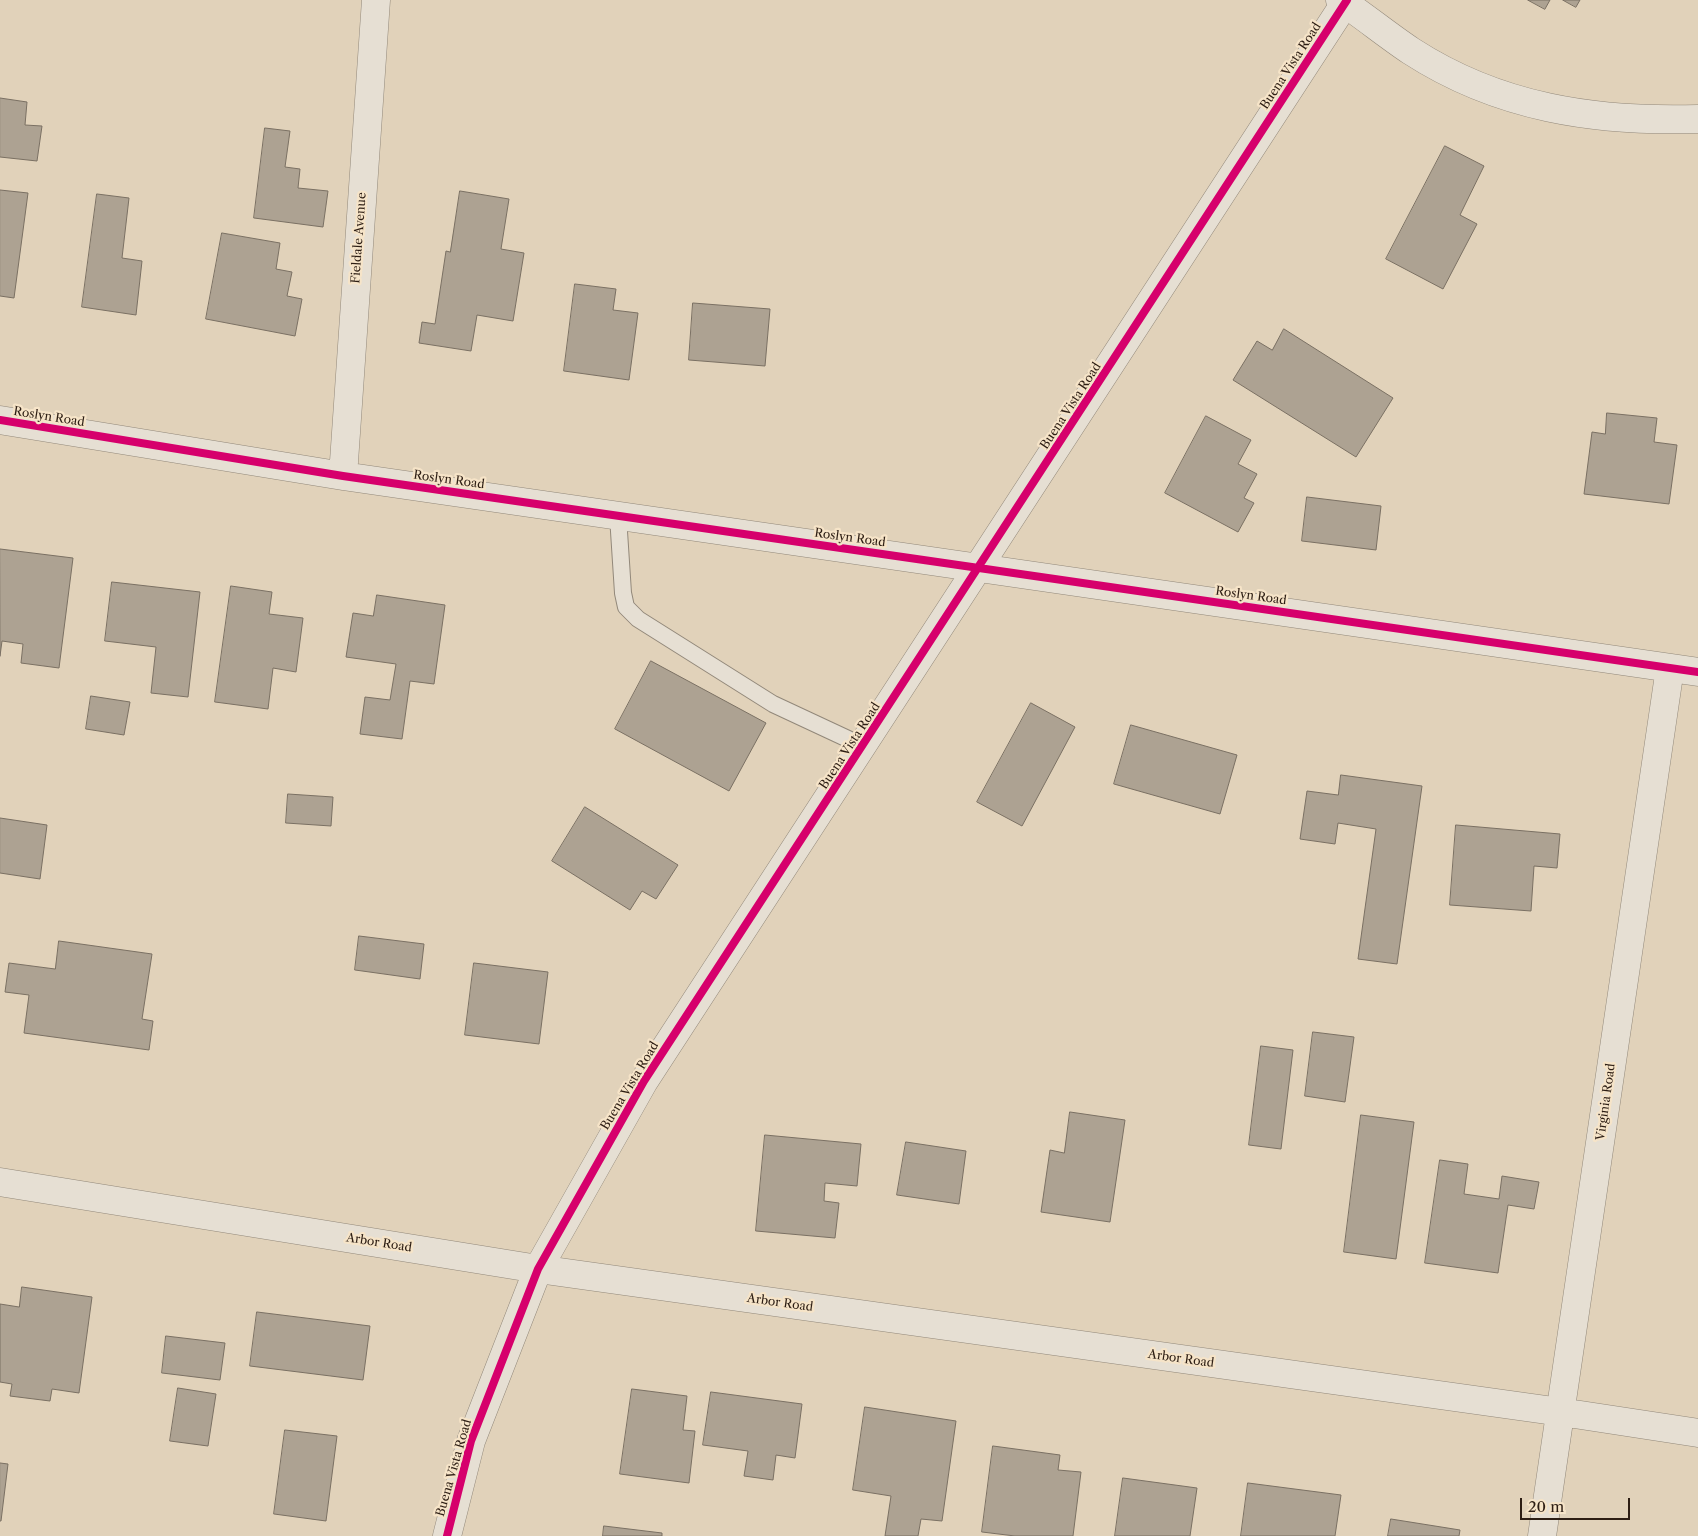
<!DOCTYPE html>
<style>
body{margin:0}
#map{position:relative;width:1698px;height:1536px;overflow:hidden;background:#e1d2ba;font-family:"Libre Caslon Text",serif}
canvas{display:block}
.scale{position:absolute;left:1520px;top:1498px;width:110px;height:22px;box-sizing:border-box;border:2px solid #2d1e14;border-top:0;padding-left:6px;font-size:15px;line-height:18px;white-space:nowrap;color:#2d1e14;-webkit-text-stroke:4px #f6e4c8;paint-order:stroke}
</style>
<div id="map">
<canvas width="1698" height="1536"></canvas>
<div class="scale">20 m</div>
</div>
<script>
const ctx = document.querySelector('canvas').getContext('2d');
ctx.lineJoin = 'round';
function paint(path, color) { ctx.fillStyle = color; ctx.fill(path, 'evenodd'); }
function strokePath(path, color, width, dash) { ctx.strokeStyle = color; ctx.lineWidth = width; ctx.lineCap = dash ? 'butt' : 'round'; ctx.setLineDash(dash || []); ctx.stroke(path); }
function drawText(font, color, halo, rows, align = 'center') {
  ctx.font = font + ' "Libre Caslon Text",serif'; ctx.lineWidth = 4.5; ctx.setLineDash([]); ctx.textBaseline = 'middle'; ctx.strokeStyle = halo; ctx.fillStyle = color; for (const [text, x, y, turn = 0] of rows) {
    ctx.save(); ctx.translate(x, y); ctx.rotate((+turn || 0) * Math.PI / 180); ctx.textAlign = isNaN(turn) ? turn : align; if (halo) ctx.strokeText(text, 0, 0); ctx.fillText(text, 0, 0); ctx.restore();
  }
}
const building = new Path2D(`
 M1528,0H1550L1545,9Z
 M1563,0H1580L1576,7Z
 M0,98L27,102L25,125L42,126L37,161L0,157Z
 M265,128L290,131L285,167L300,169L298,188L328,191L323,227L254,218Z
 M1445,146L1484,166L1460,215L1477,224L1443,289L1386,259Z
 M0,190L28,193L14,298L0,296Z
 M460,191L509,199L501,249L524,253L513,321L477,315L471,351L419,343L422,322L435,324L446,251L450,252Z
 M97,194L129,198L122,258L142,261L136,315L82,307Z
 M222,233L280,243L276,269L292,272L287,296L302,299L295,336L206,319Z
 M575,284L616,289L613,310L638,313L629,380L564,371Z
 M693,303L770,309L765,366L689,360Z
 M1284,329L1393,398L1356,457L1233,380L1257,341L1272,350Z
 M1607,413L1657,418L1654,442L1677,445L1669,504L1584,494L1592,432L1605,434Z
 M1206,416L1251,440L1238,464L1257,474L1244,498L1254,503L1238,532L1165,493Z
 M1307,497L1381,506L1376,550L1302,541Z
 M0,549L73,558L59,668L21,663L23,644L2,641L0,656Z
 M112,582L200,592L188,697L151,693L156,647L105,641Z
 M231,586L272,592L269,614L303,618L296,672L273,668L268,709L215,702Z
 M377,595L445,605L434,684L410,681L402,739L360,734L365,697L390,700L396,664L346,657L353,613L373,616Z
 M651,661L766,723L729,791L615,729Z
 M91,696L130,702L124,735L86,729Z
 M1031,703L1075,727L1022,826L977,802Z
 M1131,725L1237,755L1220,814L1114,784Z
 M1341,775L1422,786L1397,964L1358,959L1376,829L1338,823L1335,844L1300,839L1307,791L1338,795Z
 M288,794L333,797L331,826L286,823Z
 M585,807L678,865L656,899L642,891L630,910L552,861Z
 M0,818L47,825L40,879L0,873Z
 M1456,825L1560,834L1557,868L1534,866L1531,911L1450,905Z
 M359,936L424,944L420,979L355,970Z
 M59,941L152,954L142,1019L153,1021L149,1050L24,1033L29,995L5,992L9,963L55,969Z
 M474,963L548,972L539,1044L465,1035Z
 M1313,1032L1354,1037L1345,1102L1305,1096Z
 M1261,1046L1293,1050L1281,1149L1249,1145Z
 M1070,1112L1125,1120L1110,1222L1041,1212L1050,1150L1064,1153Z
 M1361,1115L1414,1122L1396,1259L1344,1252Z
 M765,1135L861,1144L857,1186L825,1183L824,1201L839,1203L835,1238L756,1231Z
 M906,1142L966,1151L959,1204L897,1195Z
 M1440,1160L1468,1164L1464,1194L1499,1199L1502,1176L1539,1182L1534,1209L1508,1205L1498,1273L1425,1263Z
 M22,1287L92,1297L79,1393L52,1389L50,1401L10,1396L12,1384L0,1382V1304L19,1307Z
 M257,1312L370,1326L363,1380L250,1366Z
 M166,1336L225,1343L220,1380L162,1373Z
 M178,1388L216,1394L208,1446L170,1441Z
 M632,1389L687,1396L683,1430L695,1431L689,1483L620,1474Z
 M711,1392L802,1404L795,1458L776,1455L773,1480L744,1476L748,1451L703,1445Z
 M865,1407L956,1421L942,1521L921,1519L918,1536H885L891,1496L853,1490Z
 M285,1430L337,1436L326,1521L274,1514Z
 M993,1446L1060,1455L1058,1470L1081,1472L1073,1536H1015L982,1532Z
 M0,1463L8,1464L1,1521H0Z
 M1123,1478L1197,1488L1190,1536H1115Z
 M1248,1483L1341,1495L1335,1536H1241Z
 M1391,1519L1460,1530L1459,1536H1388Z
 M604,1526L662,1533V1536H603Z`);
const service = new Path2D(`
 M618,516L623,593L626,607L638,619L773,704L863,746`);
const minor = new Path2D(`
 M1340,0C1364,16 1387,35 1411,51C1499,108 1595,122 1698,119
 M0,420L343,476L1698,672
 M343,476L376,0
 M0,1182L538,1269L1561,1412L1698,1433
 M1542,1536L1670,668`);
const tertiary = new Path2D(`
 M447,1536L471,1441L538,1269L644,1081L1347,0`);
const cycleway = new Path2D(`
 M0,420L343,476L1698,672
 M447,1536L471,1441L538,1269L644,1081L1347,0`);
const streetNames = [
 ["Buena Vista Road",1291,66,-57],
 ["Fieldale Avenue",359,238,-86],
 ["Buena Vista Road",1071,406,-57],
 ["Roslyn Road",49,417,9],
 ["Roslyn Road",449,480,8],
 ["Roslyn Road",850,538,8],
 ["Roslyn Road",1251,596,8],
 ["Buena Vista Road",850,746,-57],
 ["Buena Vista Road",630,1086,-59],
 ["Virginia Road",1606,1102,-82],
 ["Arbor Road",379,1243,9],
 ["Arbor Road",780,1303,8],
 ["Arbor Road",1181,1359,8],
 ["Buena Vista Road",454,1468,-74]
];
paint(building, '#ada292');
strokePath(building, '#7a7063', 1);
strokePath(service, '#92887a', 18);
strokePath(minor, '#92887a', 29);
strokePath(tertiary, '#92887a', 29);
strokePath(service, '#e6dfd3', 16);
strokePath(minor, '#e6dfd3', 28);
strokePath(tertiary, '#e6dfd3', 28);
strokePath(cycleway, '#d6006c', 8);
drawText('12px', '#2d1e14', '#f6e4c8', streetNames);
</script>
